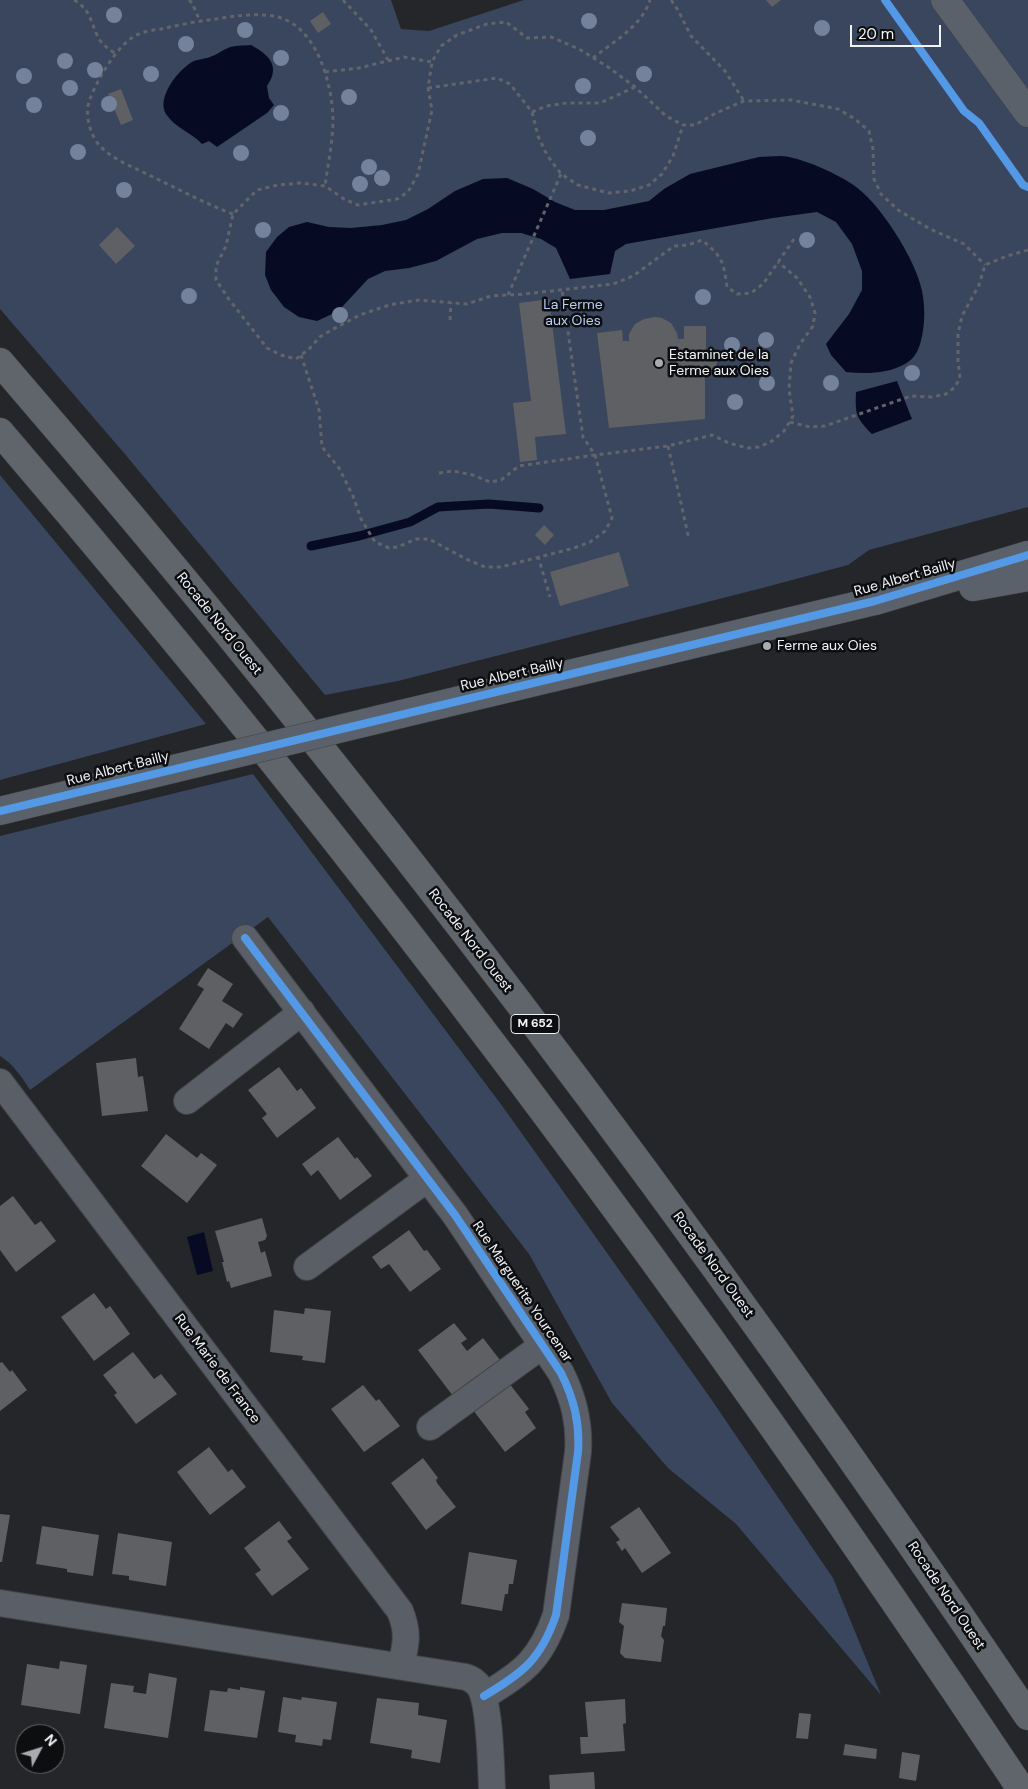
<!DOCTYPE html>
<style>
body{margin:0}
#map{position:relative;width:1028px;height:1789px;overflow:hidden;background:#242629;font-family:"DM Sans",sans-serif}
canvas{display:block}
.north{position:absolute;left:15px;top:1724px;width:50px;height:50px;box-sizing:border-box;background:#0d0e10;border:1px solid #686a6c;border-radius:50%;rotate:50deg;font-size:14px;font-weight:700;line-height:20px;text-align:center;color:#f1f3f6}
.north::after{content:'';display:block;margin:auto;width:18px;height:22px;background:#a9abae;clip-path:polygon(50% 0,100% 100%,50% 72%,0 100%)}
.scale{position:absolute;left:850px;top:25px;width:91px;height:22px;box-sizing:border-box;border:2px solid #f1f3f6;border-top:0;padding-left:6px;font-size:15px;line-height:18px;white-space:nowrap;color:#f1f3f6;-webkit-text-stroke:4px #0d0e10;paint-order:stroke}
</style>
<div id="map">
<canvas width="1028" height="1789"></canvas>
<div class="north">N</div>
<div class="scale">20 m</div>
</div>
<script>
const ctx = document.querySelector('canvas').getContext('2d');
ctx.lineJoin = 'round';
function paint(path, color) { ctx.fillStyle = color; ctx.fill(path, 'evenodd'); }
function strokePath(path, color, width, dash) { ctx.strokeStyle = color; ctx.lineWidth = width; ctx.lineCap = dash ? 'butt' : 'round'; ctx.setLineDash(dash || []); ctx.stroke(path); }
function drawText(font, color, halo, rows, align = 'center') {
  ctx.font = font + ' "DM Sans",sans-serif'; ctx.lineWidth = 5; ctx.setLineDash([]); ctx.textBaseline = 'middle'; ctx.strokeStyle = halo; ctx.fillStyle = color; for (const [text, x, y, turn = 0] of rows) {
    ctx.save(); ctx.translate(x, y); ctx.rotate((+turn || 0) * Math.PI / 180); ctx.textAlign = isNaN(turn) ? turn : align; if (halo) ctx.strokeText(text, 0, 0); ctx.fillText(text, 0, 0); ctx.restore();
  }
}
const green = new Path2D(`
 M0,0H391L401,29L429,31L524,0H1028V507L869,550L848,565L766,587L398,681L325,695L124,453L0,309Z
 M0,475L206,724L0,780Z
 M253,774L503,1107L709,1396L833,1578L881,1695L736,1524L668,1468L612,1403L529,1254L268,917L30,1090C22,1077 13,1064 0,1056V836Z`);
const water = new Path2D(`
 M251,45C269,55 281,66 267,86L269,98L274,105L267,113L217,147L209,141L202,144C191,132 175,128 166,114C156,98 178,70 192,62C197,59 205,59 210,57C217,55 222,50 228,48C234,45 243,46 251,45Z
 M759,157C769,157 780,155 789,157C811,162 833,172 852,184C879,201 916,260 922,291C925,306 925,321 922,336C920,347 916,358 905,364C887,374 866,374 846,372L831,355L826,344L849,314L862,290V271L852,244L836,222L817,212L773,218L626,244L615,251L610,274L570,279L556,248L541,239L521,233H502L477,239L436,261L409,268L385,271L368,279L342,307L330,315L317,321L299,317L284,307L271,290L265,275L266,252L277,237L289,227L307,222L329,227L351,228L382,225L406,220L428,209L455,191L483,179L507,178L533,189L555,202L575,210H604L649,201L664,189L690,174Z
 M897,381L912,419L872,434C856,418 855,414 856,392Z
 M204,1232L213,1271L197,1275L187,1237Z`);
const stream = new Path2D(`
 M311,546L359,536L410,522L438,507L489,504L539,508`);
const building = new Path2D(`
 M766,0H781L772,7Z
 M323,12L331,24L318,33L310,21Z
 M121,89L133,120L121,125L108,94Z
 M117,227L135,246L116,264L99,245Z
 M549,299L566,434L535,437L537,460L520,462L513,403L531,401L519,303Z
 M655,317L662,318L671,323L677,333L678,339H684V326H706V353H717L716,374H705V419L609,428L597,333L622,330L623,341H629V334L635,324L644,319Z
 M544,525L554,535L545,545L535,535Z
 M619,552L629,586L560,606L550,572Z
 M208,968L233,984L222,1001L243,1014L233,1028L226,1023L209,1049L179,1029L204,989L197,985Z
 M136,1058L138,1077L143,1076L148,1111L102,1116L96,1063Z
 M279,1067L297,1091L301,1088L316,1108L277,1138L262,1118L267,1114L248,1090Z
 M166,1134L197,1158L201,1153L217,1165L187,1203L141,1166Z
 M338,1137L355,1159L357,1157L372,1176L340,1200L318,1170L311,1176L302,1164Z
 M13,1196L35,1225L41,1221L56,1241L16,1272L0,1250V1206Z
 M262,1218L267,1236L265,1240L258,1242L261,1253L265,1251L272,1276L231,1288L229,1281L227,1282L222,1262H224L215,1231Z
 M409,1230L424,1251L427,1250L441,1269L410,1292L389,1264L381,1269L372,1257Z
 M94,1293L106,1309L110,1306L130,1334L94,1361L61,1317Z
 M305,1308L331,1311L325,1363L302,1360L303,1356L270,1352L274,1310L304,1314Z
 M454,1323L467,1339L461,1343L467,1351L483,1338L500,1360L453,1396L418,1350Z
 M133,1352L154,1379L161,1374L177,1394L136,1424L114,1395L117,1393L103,1375Z
 M2,1362L10,1372L12,1370L27,1390L0,1411V1363Z
 M509,1383L529,1409L525,1412L536,1428L505,1452L473,1410Z
 M363,1385L376,1401L379,1399L400,1426L364,1452L331,1409Z
 M209,1447L228,1472L232,1469L246,1487L210,1515L177,1472Z
 M423,1458L438,1478L436,1480L437,1483L456,1507L426,1530L391,1483Z
 M639,1507L671,1553L642,1573L625,1548L622,1551L616,1542L620,1540L610,1527Z
 M0,1514L10,1515L2,1562H0Z
 M279,1521L292,1538L287,1541L309,1569L272,1596L255,1574L261,1570L244,1548Z
 M42,1526L99,1535L93,1576L67,1572V1569L36,1564Z
 M118,1533L172,1542L166,1586L129,1580V1576L112,1574Z
 M469,1552L517,1560L513,1584H509L508,1594H505L502,1611L461,1604Z
 M622,1603L667,1608L665,1626H663L661,1636L664,1640L661,1662L625,1658L620,1653L624,1626L619,1622Z
 M60,1661L87,1665L80,1714L21,1705L27,1664L59,1669Z
 M149,1673L177,1678L168,1738L104,1728L111,1683L134,1686L133,1692L146,1694Z
 M240,1687L265,1691L257,1738L204,1731L210,1690L227,1692L228,1688L240,1690Z
 M283,1697L301,1700L302,1697L337,1702L331,1740L323,1739L322,1746L295,1742L296,1735L278,1732Z
 M377,1698L419,1703L418,1715L447,1720L440,1763L411,1758L412,1750L370,1743Z
 M625,1699L626,1723L623,1724L625,1751L581,1754L580,1737H588L585,1702Z
 M799,1713L811,1714L808,1739L796,1738Z
 M845,1744L877,1749L876,1759L843,1755Z
 M902,1752L920,1755L916,1781L899,1778Z
 M594,1772L595,1789H550L549,1775Z`);
const path = new Path2D(`
 M74,0C91,10 90,21 98,37C102,45 109,49 116,54
 M189,0L192,3L200,21
 M343,0L371,30L388,60
 M671,0L678,10L691,36L725,71L744,101
 M593,58C613,42 642,26 650,0
 M325,72L359,68L404,57L432,62
 M428,88L497,78L510,84L532,112L538,136L547,155L561,174L578,185L609,193L630,191L649,185L662,174L673,156L683,125
 M532,112L546,106L567,103H600L635,87
 M233,214C204,203 178,189 151,176C133,167 113,160 99,145C90,134 85,116 89,102C95,83 119,41 139,34C145,31 154,30 161,29C179,25 198,21 216,19C235,16 254,13 273,16C316,23 332,82 333,119C333,141 328,164 325,186
 M794,239L763,284L751,293L737,294L727,287C723,260 723,258 702,240L688,245L674,246L633,276L613,284L525,294L491,296L467,304L418,300L389,305L360,315L337,327L321,336L309,349L296,359L281,355L267,348L228,298L216,280V266L226,246L233,214L257,190L278,185L300,183L325,186L344,199L358,205L397,199L408,192L418,174L432,110L428,88L432,62L441,46L457,35L487,24L506,22L527,38L551,37L579,49L608,67L635,87L666,116L683,125H695L716,113L744,101L791,100L838,109L855,119L869,131L873,149L874,179L881,194L898,210L930,229L964,244L985,265
 M508,295L561,174
 M450,320L451,303
 M301,355L319,410L322,447L339,468L353,496L361,519L375,542L389,548L398,547L416,539H429L466,559L485,567H501L574,548L590,542L605,531L612,518L595,455L668,446L712,435L729,443L747,448L759,447L772,441L784,431L793,416L789,389L791,363L800,344L813,326L815,313L810,297L797,278L778,262
 M790,422L810,427L825,426L911,396L932,397L946,394L955,387L960,378L958,361V334L962,316L979,285L985,265L1007,256L1028,250
 M668,446L689,539
 M439,473L453,471L473,475L490,482L501,480L519,466L595,455L583,437L562,290
 M538,556L550,597`);
const street = new Path2D(`
 M245,938L455,1215L561,1373C574,1399 580,1423 578,1452L556,1615C541,1659 523,1673 484,1696
 M0,1082L400,1611C409,1633 406,1644 401,1666
 M187,1101L302,1012
 M307,1267L427,1179
 M430,1427L543,1345
 M0,1603L466,1677C472,1679 475,1681 479,1686C490,1702 491,1767 492,1789`);
const secondary = new Path2D(`
 M945,0L1028,113
 M973,587L1028,577
 M401,714L875,601L1028,555
 M0,811L173,769`);
const highway = new Path2D(`
 M0,362C371,791 712,1246 1028,1716
 M0,432C369,862 708,1318 1021,1789`);
const secondaryBridge = new Path2D(`
 M173,769L401,714`);
const cycleway = new Path2D(`
 M885,0L964,111L979,123L1023,185L1028,187
 M0,811L875,601L1028,555
 M245,938L455,1215L561,1373C574,1399 580,1423 578,1452L556,1615C541,1659 523,1673 484,1696`);
const trees = [
 [114,15],
 [589,21],
 [822,28],
 [245,30],
 [186,44],
 [281,58],
 [65,61],
 [95,70],
 [151,74],
 [644,74],
 [24,76],
 [583,86],
 [70,88],
 [349,97],
 [109,104],
 [34,105],
 [281,113],
 [588,138],
 [78,152],
 [241,153],
 [369,167],
 [382,178],
 [360,184],
 [124,190],
 [263,230],
 [807,240],
 [189,296],
 [703,297],
 [340,315],
 [766,340],
 [732,345],
 [912,373],
 [767,383],
 [831,383],
 [735,402]
];
const markers = [
 [659,363,5,"#a9abae"],
 [767,646,5,"#a9abae"]
];
const shields = [
 [535,1024,48]
];
const shieldNames = [
 ["M 652",535,1024]
];
const parkNames = [
 ["La Ferme",573,305],
 ["aux Oies",573,321]
];
const poiNames = [
 ["Estaminet de la",669,355],
 ["Ferme aux Oies",669,371],
 ["Ferme aux Oies",777,646]
];
const streetNames = [
 ["Rue Albert Bailly",905,578,-16],
 ["Rocade Nord Ouest",219,624,51],
 ["Rue Albert Bailly",512,675,-13],
 ["Rue Albert Bailly",118,769,-14],
 ["Rocade Nord Ouest",470,941,52],
 ["Rocade Nord Ouest",713,1265,54],
 ["Rue Marguerite Yourcenar",522,1292,56],
 ["Rue Marie de France",217,1369,53],
 ["Rocade Nord Ouest",946,1596,56]
];
paint(green, '#3a455e');
paint(water, '#060b23');
strokePath(stream, '#060b23', 9);
paint(building, '#5f6063');
strokePath(street, '#424345', 28);
strokePath(secondary, '#424345', 29);
strokePath(highway, '#424345', 29);
strokePath(path, '#61656b', 3, [4, 4]);
strokePath(street, '#5a5e66', 26);
strokePath(secondary, '#5b616a', 28);
strokePath(highway, '#60646b', 28);
strokePath(secondaryBridge, '#424345', 29, []);
strokePath(secondaryBridge, '#5b616a', 28);
strokePath(cycleway, '#5399e6', 8);
ctx.fillStyle = '#75829c';
for (const [x, y] of trees) { ctx.beginPath(); ctx.arc(x, y, 8, 0, 2 * Math.PI); ctx.fill(); }
for (const [x, y, r, color] of markers) { const dot = new Path2D(); dot.arc(x, y, r, 0, 2 * Math.PI); ctx.fillStyle = color; ctx.fill(dot); strokePath(dot, '#0d0e10', 2); }
for (const [x, y, w] of shields) { const box = new Path2D(); box.roundRect(x - w / 2, y - 9.5, w, 19, 4); ctx.fillStyle = '#0d0e10'; ctx.fill(box); strokePath(box, '#f1f3f6', 1); }
drawText('bold 12px', '#f1f3f6', null, shieldNames);
drawText('14px', '#b8cdfb', '#0d0e10', parkNames);
drawText('14px', '#f1f3f6', '#0d0e10', poiNames, 'left');
drawText('14px', '#f1f3f6', '#0d0e10', streetNames);
</script>
